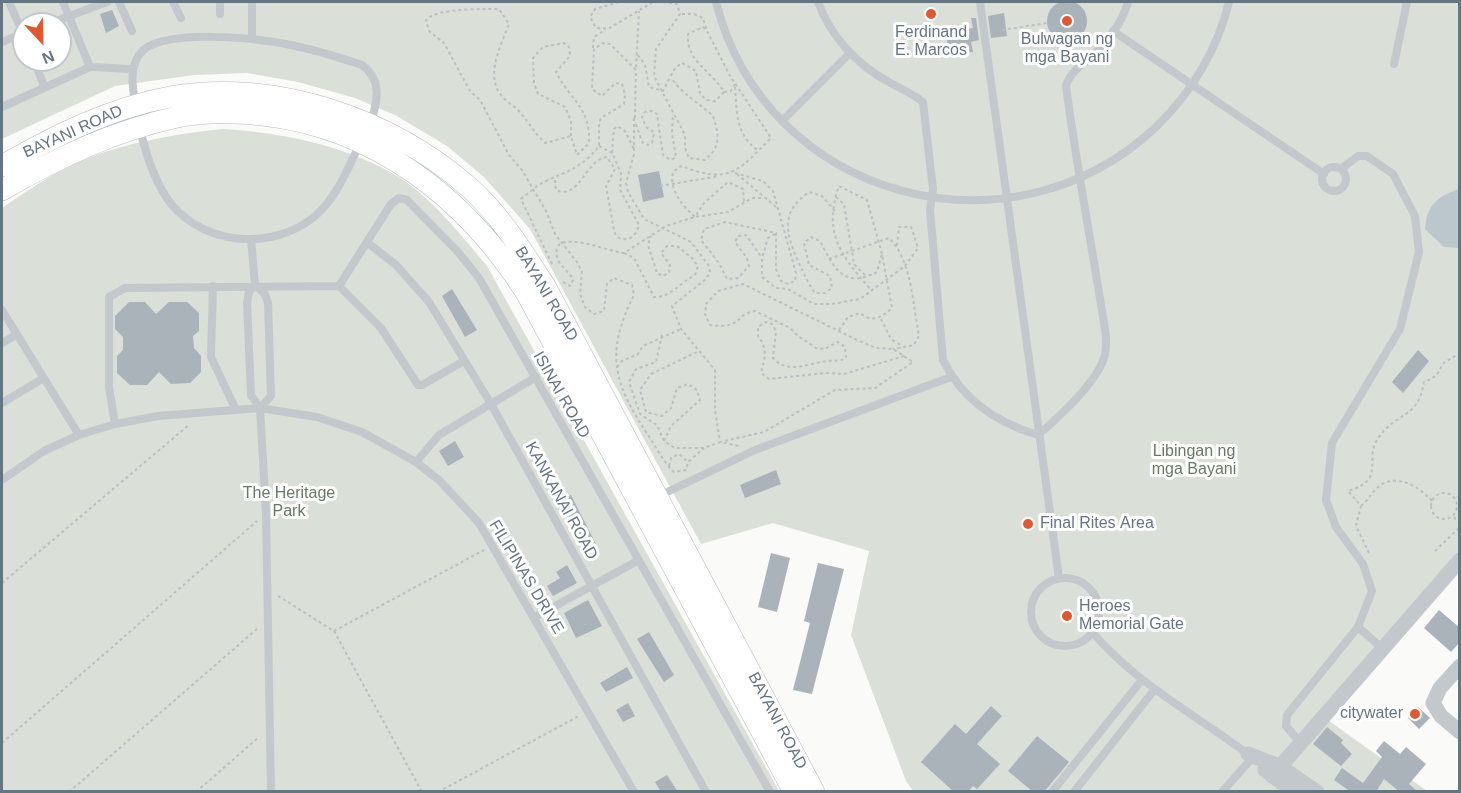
<!DOCTYPE html>
<style>
body{margin:0}
#map{position:relative;width:1461px;height:793px;overflow:hidden;background:#fafaf8;font-family:Helvetica,sans-serif}
canvas{display:block}
.frame{position:absolute;inset:0;border:3px solid #657683;pointer-events:none}
.north{position:absolute;left:12px;top:12px;width:60px;height:60px;box-sizing:border-box;background:#fff;border:2px solid #c1c8cd;border-radius:50%;rotate:158deg;font-size:16px;font-weight:700;line-height:24px;text-align:center;color:#657683}
.north::after{content:'';display:block;margin:auto;width:21px;height:27px;background:#e4572e;clip-path:polygon(50% 0,100% 100%,50% 72%,0 100%)}
</style>
<div id="map">
<canvas width="1461" height="793"></canvas>
<div class="frame"></div>
<div class="north">N</div>
</div>
<script>
const ctx = document.querySelector('canvas').getContext('2d');
ctx.lineJoin = 'round';
function paint(path, color) { ctx.fillStyle = color; ctx.fill(path, 'evenodd'); }
function strokePath(path, color, width, dash) { ctx.strokeStyle = color; ctx.lineWidth = width; ctx.lineCap = dash ? 'butt' : 'round'; ctx.setLineDash(dash || []); ctx.stroke(path); }
function drawText(font, color, halo, rows, align = 'center') {
  ctx.font = font + ' Helvetica,sans-serif'; ctx.lineWidth = 6; ctx.setLineDash([]); ctx.textBaseline = 'middle'; ctx.strokeStyle = halo; ctx.fillStyle = color; for (const [text, x, y, turn = 0] of rows) {
    ctx.save(); ctx.translate(x, y); ctx.rotate((+turn || 0) * Math.PI / 180); ctx.textAlign = isNaN(turn) ? turn : align; if (halo) ctx.strokeText(text, 0, 0); ctx.fillText(text, 0, 0); ctx.restore();
  }
}
const green = new Path2D(`
 M2,2H1459V564L1325,718L1427,791H913L906,781L851,635L869,551L773,523L701,544L530,229L484,177L447,146L395,115L355,98L298,82L247,73L194,75L115,86L2,139ZM24,24H60V60H24Z
 M223,129C282,133 340,144 392,173C428,193 461,235 487,266L779,791L2,792V208C25,192 50,175 76,163C122,143 174,134 223,129Z`);
const water = new Path2D(`
 M1459,189V248L1444,247L1425,229C1427,204 1437,197 1459,189Z`);
const building = new Path2D(`
 M1047 21a20 20 0 1 1 40 0a20 20 0 1 1-40 0Z
 M112,10L119,26L106,33L100,14Z
 M1004,13L1007,36L991,38L988,16Z
 M971,18H976L979,40L971,42L973,52L949,55L946,32L973,28Z
 M659,171L664,197L643,202L638,175Z
 M452,289L477,330L465,337L442,296Z
 M129,302H145L156,314L169,302H187L199,313V331L193,336L194,348L201,356V372L190,383L171,384L159,372L147,385H130L117,373V356L123,350V337L115,329V316Z
 M1418,350L1429,361L1403,393L1392,382Z
 M455,441L464,457L448,466L439,451Z
 M776,470L781,484L745,498L740,485Z
 M571,495L597,546L588,551L560,500Z
 M771,553L790,558L777,612L758,607Z
 M818,563L844,569L812,694L793,690L810,623L804,621Z
 M567,565L577,583L553,596L547,586L560,578L556,572Z
 M588,600L602,626L576,638L564,613Z
 M1439,610L1460,628V642L1451,652L1424,628Z
 M649,632L674,675L664,682L637,639Z
 M627,667L633,678L606,692L600,683Z
 M628,703L635,716L623,722L616,710Z
 M991,706L1002,716L977,744L1000,764L977,789L973,786L968,792H954L921,762L955,724L966,734Z
 M1418,707L1430,718L1419,729L1408,718Z
 M1327,727L1343,740L1341,743L1352,754L1341,766L1313,744Z
 M1037,736L1069,762L1044,792H1033L1008,771Z
 M1384,741L1400,754L1406,747L1426,764L1409,784L1418,792H1400L1384,779L1376,792H1351L1334,780L1342,768L1363,783L1382,757L1376,751Z
 M667,775L678,792H661L655,782Z`);
const path = new Path2D(`
 M619,2L595,9L590,17L596,28L608,29L653,2
 M663,2L677,4L680,14L656,49L654,76L685,135V148L689,158L705,160C721,148 719,133 713,116C703,106 677,90 672,78
 M682,14H694L703,18L707,31
 M1002,30L1047,23
 M593,48L594,37L605,30
 M638,55L645,65L649,87L663,91L675,68L682,63L696,71L700,93L706,100L715,101L724,92C712,71 686,62 688,34L703,27L707,31L729,74L771,138C738,171 730,185 681,166L673,172C669,191 682,205 695,217L704,203L728,182L743,189L744,204
 M735,87C737,112 735,135 759,151
 M724,92L731,91L735,84
 M634,118V154L626,183L628,192L644,219L691,242L709,266L710,272L706,279L672,306L681,329L715,370V410L720,442L764,432L835,390L875,388L913,362L893,349L876,348L857,340L743,284L718,291L706,304L705,314L710,325C744,329 733,315 755,311L790,328L798,336L816,348L824,349L838,342L845,347L846,358C839,362 835,360 827,361C809,363 788,375 773,358L776,331L772,324L766,322L758,327V336C768,349 765,358 761,373L769,379L825,373L844,374L904,356
 M635,118L636,70
 M636,124L642,142L648,145L652,143L654,132L646,127L642,117L645,112L652,111L657,114L663,155L671,160L676,157L672,133L673,114
 M571,136V121L565,107L538,94L534,83L533,58L543,47L564,43L569,47L570,56L556,72C570,100 591,108 589,143L577,155L571,136L545,143C534,133 528,121 518,110C513,105 505,101 501,95C485,75 501,45 509,24L499,9C482,9 436,8 426,20L429,31L444,43L470,91L480,100L509,155L522,170L546,211L555,234L577,262L582,272L580,294L585,307L594,314L604,311L607,284L614,278L632,285L634,295C604,354 614,385 650,438C657,449 665,464 674,472L686,470L688,462L704,448
 M599,146L612,153
 M735,173L763,181L773,191L796,273L795,281L788,284L781,281L776,269V233L725,222L704,229L701,240L719,263L727,279L738,278L749,266L747,258L735,242L738,236L746,235L762,258
 M737,174L776,207
 M555,180L556,190C579,201 586,159 607,157L615,169L606,186L614,230L616,236C628,244 636,236 639,225L620,190L621,173L612,153L614,129L617,126L625,131L634,149
 M660,186L719,176
 M836,197L844,204L854,264L867,277
 M835,211L822,196L809,192C781,212 785,230 797,259C803,271 807,282 815,293H825L832,288L830,276L809,265L804,243L811,237L820,241C834,267 843,290 877,272L882,254
 M775,234L768,238L762,258V277L776,288L788,289L814,304H832L860,299L905,266L918,248L911,227H899L897,246
 M624,253L634,258L654,297C671,297 680,283 695,275L698,266L692,258L677,246H667L661,253L670,265L669,273L662,276L657,273L648,245L651,236
 M829,259L889,238C912,260 913,306 919,336L914,345L893,349
 M552,264L521,199C528,193 536,186 544,182C567,171 582,168 599,146C599,110 596,123 624,104L625,94L622,84L615,83L602,96L592,89L594,49L603,43L610,44L636,70L639,11
 M563,282L570,286L573,280C570,272 559,266 557,257C550,225 611,253 624,253L666,226L695,217L728,212L752,198H767
 M881,319L891,339L902,346
 M839,330L848,317L860,313C873,323 881,318 892,308L882,254L867,200L839,186C822,234 842,256 871,290
 M662,335L656,362L636,369L629,382L640,414L657,425L664,441L675,448H704L720,442L739,446
 M617,367L622,361L638,354L643,346L681,329
 M664,441L671,426L700,400L697,390L688,384L677,388L671,408L662,416L646,412L640,390L651,374L697,352
 M669,466L671,458L679,454L688,462
 M1431 506a13 13 0 1 1 26 0a13 13 0 1 1-26 0Z
 M1361,506C1368,500 1371,494 1377,488C1395,471 1420,487 1432,501
 M1454,517L1460,524
 M1435,551L1460,527
 M1369,553L1356,526L1361,506L1348,491C1388,479 1362,460 1379,437C1397,411 1418,420 1424,382C1434,378 1439,375 1442,364L1460,353
 M2,583L190,424
 M278,596L334,631L422,792
 M334,631L484,550
 M2,743L257,521
 M69,792L258,628
 M196,792L259,737
 M438,792L579,716`);
const service = new Path2D(`
 M9,2L24,36
 M63,2L90,67
 M119,2L132,31
 M173,2L181,18
 M220,2V14
 M252,2V39
 M716,2C766,200 1011,265 1157,126C1192,92 1218,48 1229,2
 M818,2C830,35 856,64 887,81C899,88 912,93 923,102L933,189L930,210L943,360C962,399 997,423 1038,435C1059,417 1098,382 1105,355C1106,349 1106,342 1106,336C1093,252 1077,170 1066,86C1071,69 1087,62 1098,50C1111,37 1123,19 1128,2
 M980,2L1059,578
 M48,24L107,2
 M1113,31L1324,174
 M2,42L24,33
 M34,60L44,86
 M1394,64L1407,2
 M135,104C133,87 129,70 139,55C157,27 261,38 291,45C315,50 338,57 362,65C382,80 378,100 371,122
 M2,107L90,67L133,69
 M782,121L850,53
 M140,129C146,155 155,184 172,205C207,246 273,250 314,217C337,198 347,169 360,144
 M1322 179a12 12 0 1 1 24 0a12 12 0 1 1-24 0Z
 M1341,169L1358,156H1367L1393,174L1415,216L1419,252L1400,329L1332,443L1326,500L1336,527L1363,564L1372,591L1358,627
 M251,239L255,285L265,294L268,303L271,396L260,408
 M368,243L396,265L429,302L491,404L706,792
 M255,285L249,292L247,303L251,395L260,408L266,513L271,792
 M213,286L211,357L236,410
 M339,286L391,204L399,198L407,200L458,252L479,278L770,792
 M339,286L381,328L418,385H422L464,361
 M2,310L79,435
 M2,343L16,335
 M2,403L42,379
 M115,424L109,387V297L125,288L339,286
 M416,462L439,435L536,377
 M2,480L44,451L79,435L115,424L158,416L260,408L317,417L362,432L416,462L440,481L479,523L634,792
 M659,496L755,450L951,377
 M1031 612a34 34 0 1 1 68 0a34 34 0 1 1-68 0Z
 M535,617L639,560
 M1093,633C1137,684 1194,714 1248,754
 M1300,742L1286,726L1287,715L1358,627L1382,648
 M1052,792L1141,681
 M1074,792L1154,690
 M1222,792L1254,756`);
const minor = new Path2D(`
 M1460,666L1440,688L1433,703L1441,716L1460,732
 M1248,754L1279,766L1317,792
 M1265,770L1294,792
 M1272,776L1460,560`);
const secondary = new Path2D(`
 M2,166C54,136 110,108 170,97C276,79 390,118 470,188C500,215 523,252 545,286L814,792
 M2,190C57,158 113,131 177,117C205,111 235,112 263,115C377,128 467,199 527,294L794,792`);
const markers = [
 [931,14,6,"#e4572e"],
 [1067,21,6,"#e4572e"],
 [1028,524,6,"#e4572e"],
 [1067,616,6,"#e4572e"],
 [1415,714,6,"#e4572e"]
];
const poiNames = [
 ["Ferdinand",931,33],
 ["E. Marcos",931,51],
 ["Bulwagan ng",1067,40],
 ["mga Bayani",1067,58],
 ["Final Rites Area",1040,524,"left"],
 ["Heroes",1079,607,"left"],
 ["Memorial Gate",1079,625,"left"],
 ["citywater",1403,714,"right"]
];
const streetNames = [
 ["BAYANI ROAD",73,132,-24],
 ["BAYANI ROAD",546,294,59],
 ["ISINAI ROAD",561,395,60],
 ["KANKANAI ROAD",561,501,61],
 ["FILIPINAS DRIVE",526,577,59],
 ["BAYANI ROAD",777,721,62]
];
const parkNames = [
 ["Libingan ng",1194,452],
 ["mga Bayani",1194,470],
 ["The Heritage",289,494],
 ["Park",289,512]
];
paint(green, '#dadfd7');
paint(water, '#bbc7cb');
paint(building, '#aab3b9');
strokePath(secondary, '#b3babf', 22);
strokePath(path, '#bbbfc2', 2, [3, 3]);
strokePath(service, '#c3c8cc', 8);
strokePath(minor, '#c3c8cc', 15);
strokePath(secondary, '#fff', 21);
for (const [x, y, r, color] of markers) { const dot = new Path2D(); dot.arc(x, y, r, 0, 2 * Math.PI); ctx.fillStyle = color; ctx.fill(dot); strokePath(dot, '#fff', 2); }
drawText('16px', '#657683', '#fff', poiNames);
drawText('16px', '#657683', '#fff', streetNames);
drawText('16px', '#687a64', '#fff', parkNames);
</script>
